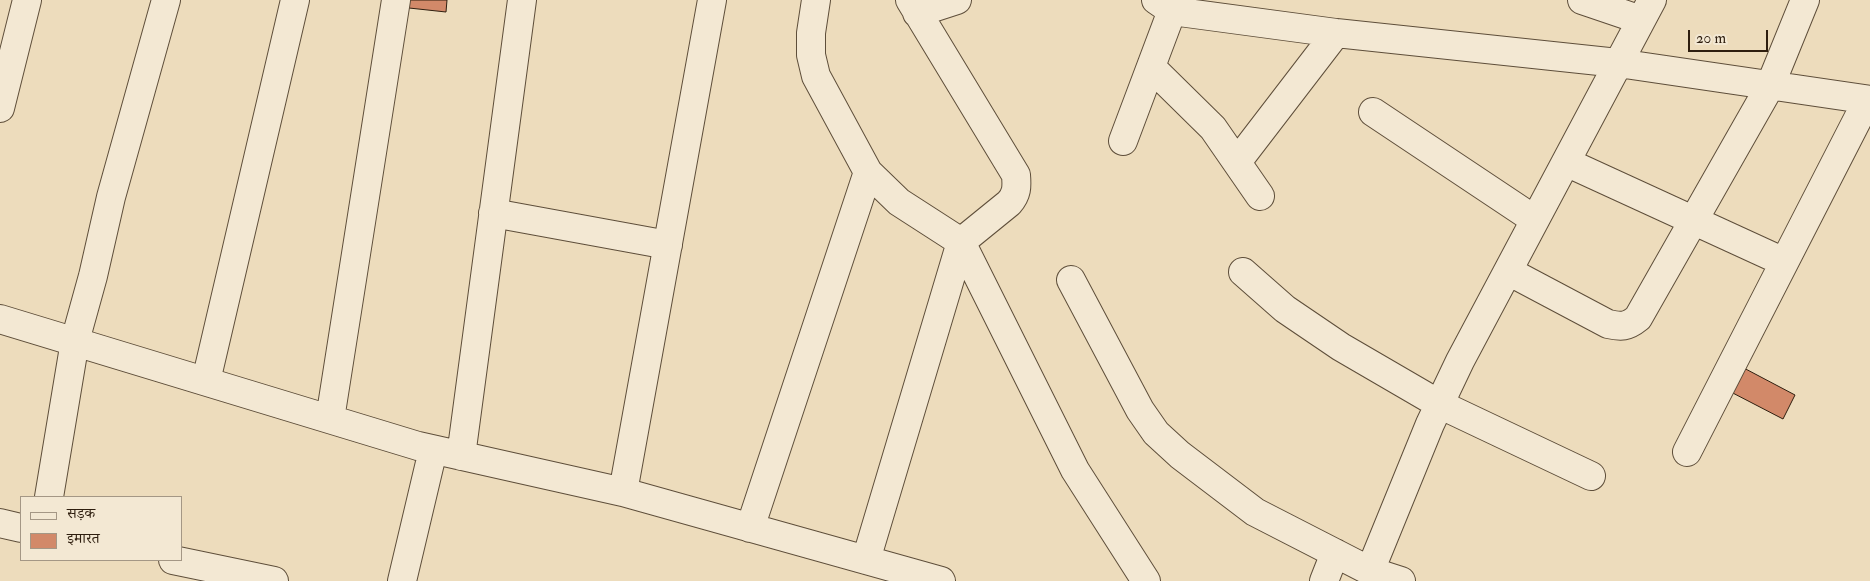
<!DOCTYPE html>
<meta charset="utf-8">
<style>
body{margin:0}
#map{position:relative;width:1870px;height:581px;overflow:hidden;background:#eddcbc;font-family:"IM FELL Double Pica","Noto Serif Devanagari",serif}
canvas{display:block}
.legend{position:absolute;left:20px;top:496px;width:162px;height:65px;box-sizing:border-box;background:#f3e8d3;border:1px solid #a49785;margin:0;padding:6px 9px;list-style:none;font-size:15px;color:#2e1e0f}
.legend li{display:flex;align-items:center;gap:10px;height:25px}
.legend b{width:25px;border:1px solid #a49785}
.scale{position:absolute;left:1688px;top:30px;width:80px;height:22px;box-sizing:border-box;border:2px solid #2e1e0f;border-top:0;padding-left:6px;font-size:15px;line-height:18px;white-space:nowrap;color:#2e1e0f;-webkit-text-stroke:4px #f3e8d3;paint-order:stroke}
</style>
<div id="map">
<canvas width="1870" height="581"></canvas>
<ul class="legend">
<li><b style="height:6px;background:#f3e8d3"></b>सड़क</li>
<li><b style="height:14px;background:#d28969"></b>इमारत</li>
</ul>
<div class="scale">20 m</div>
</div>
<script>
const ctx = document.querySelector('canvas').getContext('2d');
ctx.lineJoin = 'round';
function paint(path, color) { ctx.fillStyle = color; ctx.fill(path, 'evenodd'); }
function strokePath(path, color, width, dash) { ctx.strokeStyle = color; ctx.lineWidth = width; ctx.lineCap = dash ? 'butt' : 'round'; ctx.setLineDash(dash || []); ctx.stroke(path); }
const building = new Path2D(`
 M410,0H447L446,12L409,8Z
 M1740,366L1795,395L1783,419L1727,390Z`);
const street = new Path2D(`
 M816,0L811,33V55L816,76L868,172L899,202L961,242L866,560
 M910,0L1016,175C1017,187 1017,194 1009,203L961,242L1075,470L1146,581
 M1156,0L1172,11L1336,33L1618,63L1870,100
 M1582,0L1641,20
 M917,13L957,0
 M1151,67L1213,128L1260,196
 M0,108L27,0
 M1373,112L1535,220
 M1123,141L1176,0
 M1237,162L1336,33
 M1566,162L1784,262
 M493,213L668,245
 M1508,271L1608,324C1621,327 1627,327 1638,318L1770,86L1805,0
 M1243,272L1285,309L1341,347L1439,404L1591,476
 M1071,280L1140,410L1156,433L1180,455L1255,512L1370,571L1401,581
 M0,319L418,446L623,492L941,581
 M206,381L295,0
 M330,419L396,0
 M1687,452L1867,101
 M461,456L522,0
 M623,492L712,0
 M49,497L75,341L93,276L111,197L166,0
 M0,523L21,528
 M750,528L868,172
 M173,560L274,581
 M1370,571L1430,424L1460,361L1652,0
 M402,581L433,450
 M1324,581L1335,553`);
paint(building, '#d28969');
strokePath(building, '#2e1e0f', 1);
strokePath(street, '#5e4e3a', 30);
strokePath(street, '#f3e8d3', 28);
</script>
